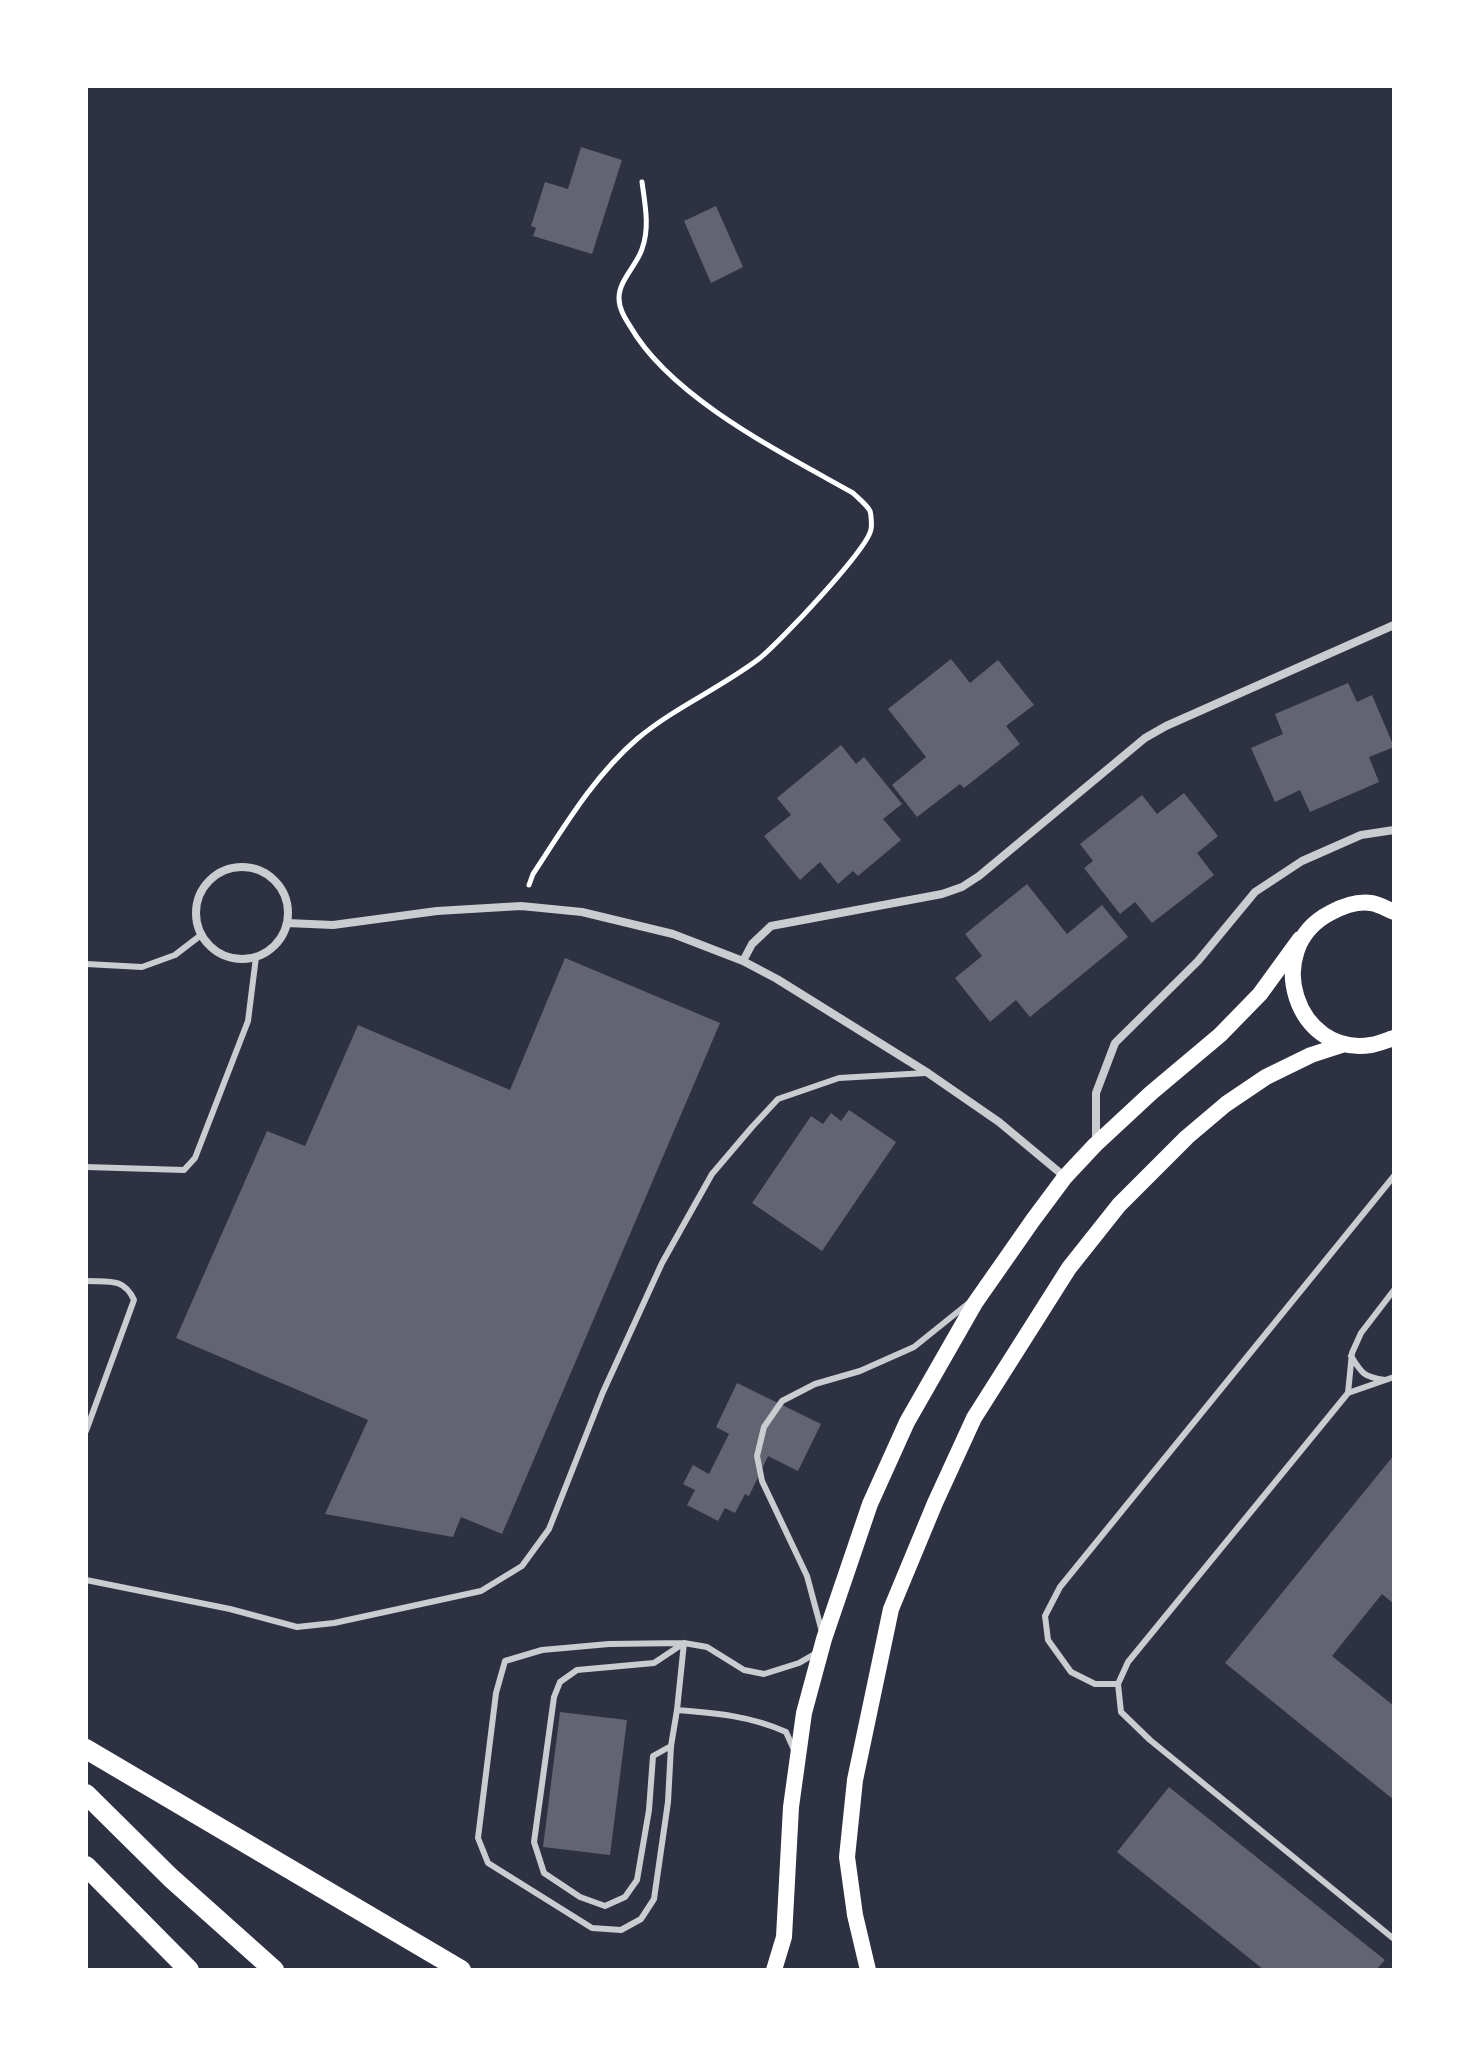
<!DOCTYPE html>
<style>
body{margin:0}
#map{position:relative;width:1480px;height:2056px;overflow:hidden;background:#2d3142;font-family:"Nunito Sans",sans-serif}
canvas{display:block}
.frame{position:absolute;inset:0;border:88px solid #fff;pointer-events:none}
</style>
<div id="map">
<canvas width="1480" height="2056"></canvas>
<div class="frame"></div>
</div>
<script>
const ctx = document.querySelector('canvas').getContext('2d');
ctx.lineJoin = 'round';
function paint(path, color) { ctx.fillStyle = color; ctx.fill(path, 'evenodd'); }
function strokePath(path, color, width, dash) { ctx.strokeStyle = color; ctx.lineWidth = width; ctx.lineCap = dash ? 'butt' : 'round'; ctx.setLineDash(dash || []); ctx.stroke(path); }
const building = new Path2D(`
 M581,147L622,160L592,254L533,236L536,228L531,226L545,182L568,189Z
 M716,206L743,267L711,283L684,221Z
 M951,659L970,683L998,660L1034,705L1006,726L1020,744L964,788L960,784L917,817L892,785L926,757L888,709Z
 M1348,683L1357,702L1372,695L1394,747L1369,757L1379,782L1310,812L1300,790L1275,802L1251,748L1283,734L1275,714Z
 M841,745L856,764L864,757L902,804L883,819L901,840L858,876L853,871L838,884L820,862L800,880L764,836L791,815L777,798Z
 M1184,793L1218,836L1197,853L1214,875L1152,923L1135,902L1120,914L1084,868L1093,861L1080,844L1142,795L1157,814Z
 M1027,884L1067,934L1102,905L1128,937L1030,1017L1016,1000L990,1022L955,978L982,956L965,934Z
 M565,958L720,1023L502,1534L461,1517L453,1537L325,1514L368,1420L176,1338L267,1131L305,1146L358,1025L510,1090Z
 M849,1110L896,1142L822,1251L752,1203L811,1116L823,1124L831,1113L841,1121Z
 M737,1383L821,1424L798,1471L768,1456L749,1496L745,1494L735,1513L725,1508L718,1521L687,1505L695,1490L683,1484L693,1465L709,1474L729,1434L716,1427Z
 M1394,1455V1604L1382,1594L1332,1656L1394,1706V1800L1225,1663Z
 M560,1712L627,1720L610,1855L543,1847Z
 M1169,1787L1385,1960L1376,1970H1264L1117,1852Z`);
const path = new Path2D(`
 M529,885L533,874C564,827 594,776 637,739C675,707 721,688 760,658C778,644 869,548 871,529C872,525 871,514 870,511C867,505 858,498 853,493C782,453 671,398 630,326C625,318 619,309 619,298C619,280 637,265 642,249C650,227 645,205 642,182`);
const service = new Path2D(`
 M86,964L142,967L175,955L201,935
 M86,1167L184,1170L195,1158L248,1021L256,957
 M86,1281C108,1282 124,1277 134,1300L86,1431
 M1394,1290L1361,1333L1352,1353L1348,1393L1128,1662L1118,1684L1121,1712L1150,1740L1394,1939
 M1351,1356C1362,1374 1364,1377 1385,1380
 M1348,1393L1394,1377
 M86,1580L230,1609L297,1627L334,1623L481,1591L522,1566L549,1529L603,1392L662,1263L712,1174L752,1127L778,1099L839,1078L926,1073
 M822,1632L807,1576L762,1481L757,1456L764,1427L782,1401L815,1384L860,1371L914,1347L970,1302
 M1118,1684H1095L1071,1672L1048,1640L1045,1616L1060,1587L1394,1176
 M677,1710L684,1643
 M671,1746L653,1756L649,1810L637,1880L625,1897L605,1906L580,1897L544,1873L534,1842L554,1697L560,1682L577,1670L654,1663L684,1643
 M795,1752L786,1732C751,1716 715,1713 677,1710L671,1746L668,1802L654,1899L641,1919L621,1930L592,1928L488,1863L478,1838L496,1693L505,1661L542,1650L609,1644L684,1643L707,1647L744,1670L764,1674L799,1663L818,1652`);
const minor = new Path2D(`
 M196 913a46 46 0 1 1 92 0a46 46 0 1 1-92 0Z
 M287,923L333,925L437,911L521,906L582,912L673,934L743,961L777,979L928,1073L999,1122L1065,1177
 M743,961L752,944L771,926L942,894L962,887L979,876L1145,738L1166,726L1394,625
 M1096,1142V1093L1115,1043L1198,961L1255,892L1302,861L1361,835L1394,830`);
const secondary = new Path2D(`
 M1394,912C1387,909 1379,904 1371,903C1356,901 1343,906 1330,913C1261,949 1296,1057 1371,1045C1378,1044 1387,1040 1394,1038
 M774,1970L784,1937L791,1807L804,1713L824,1639L870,1504L907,1422L975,1303L1033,1220L1065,1177L1095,1145L1151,1093L1220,1035L1260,994L1300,939
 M868,1970L855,1915L847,1857L855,1780L891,1609L935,1503L974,1418L1069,1268L1119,1205L1187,1137L1226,1104L1266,1077L1311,1055L1345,1044`);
const primary = new Path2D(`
 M86,1749L461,1970
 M86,1794L171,1878L274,1970
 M86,1866L189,1970`);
paint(building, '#626471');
strokePath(path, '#fff', 5);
strokePath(service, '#caccd0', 6);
strokePath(minor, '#caccd0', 8);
strokePath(secondary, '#fff', 16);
strokePath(primary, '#fff', 20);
</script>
